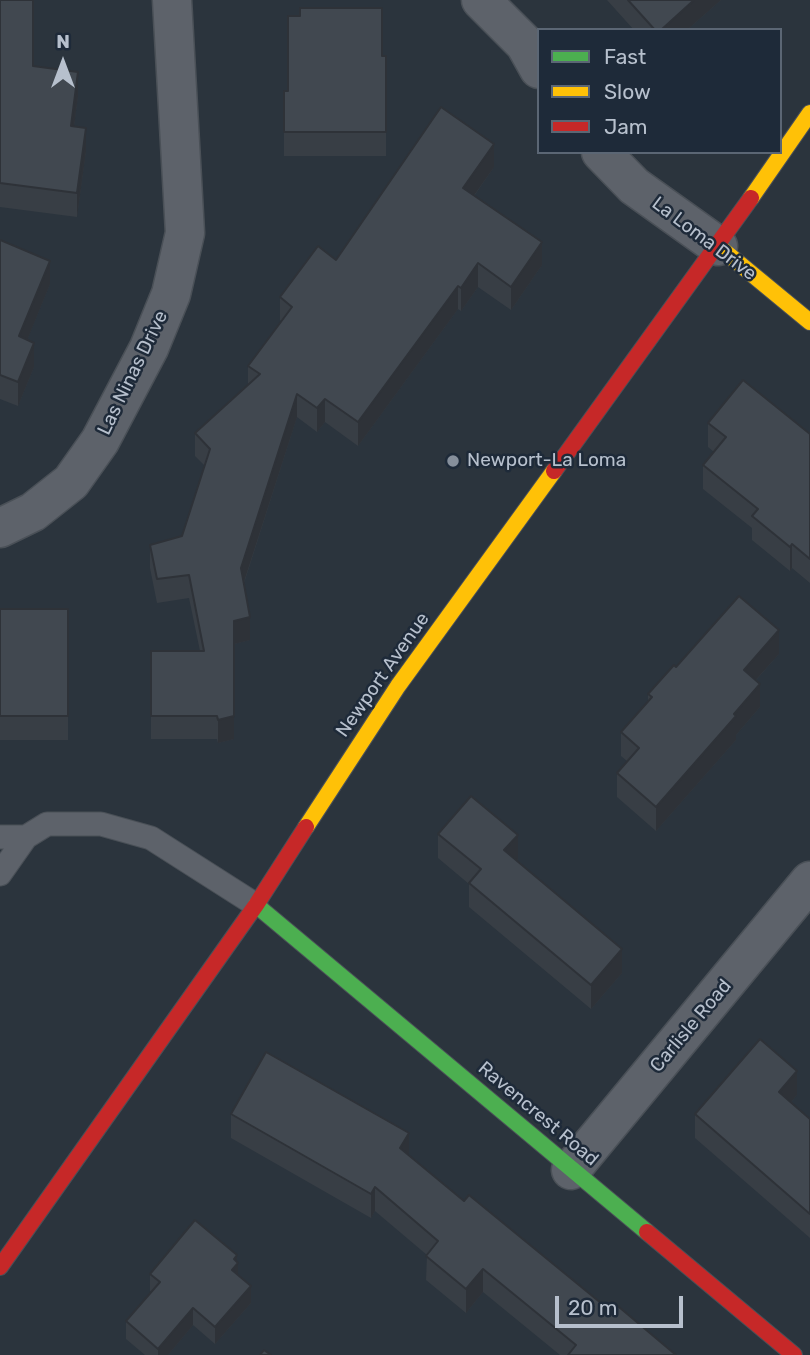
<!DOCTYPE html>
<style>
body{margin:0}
#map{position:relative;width:810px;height:1355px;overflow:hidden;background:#2b343d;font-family:Rubik,sans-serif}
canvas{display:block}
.legend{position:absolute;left:537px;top:28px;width:245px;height:126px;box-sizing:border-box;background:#1e2a39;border:2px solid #5b6674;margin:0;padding:9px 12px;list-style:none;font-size:21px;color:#b7c0cd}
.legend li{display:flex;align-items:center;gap:14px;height:35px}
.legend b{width:35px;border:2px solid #5b6674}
.north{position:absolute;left:28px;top:28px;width:70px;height:70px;-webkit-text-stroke:5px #1e2a39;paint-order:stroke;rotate:0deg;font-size:19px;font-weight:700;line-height:28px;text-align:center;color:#b7c0cd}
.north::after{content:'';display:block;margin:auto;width:24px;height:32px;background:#b7c0cd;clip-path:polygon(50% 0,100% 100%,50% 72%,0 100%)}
.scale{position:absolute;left:555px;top:1296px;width:128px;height:32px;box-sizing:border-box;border:4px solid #b7c0cd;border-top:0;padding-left:9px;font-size:21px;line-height:24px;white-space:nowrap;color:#b7c0cd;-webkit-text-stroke:5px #1e2a39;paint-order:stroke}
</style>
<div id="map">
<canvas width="810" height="1355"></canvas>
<ul class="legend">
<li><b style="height:9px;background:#4caf50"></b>Fast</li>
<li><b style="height:9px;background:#ffc107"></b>Slow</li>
<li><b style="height:9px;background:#c62828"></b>Jam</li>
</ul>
<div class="north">N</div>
<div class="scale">20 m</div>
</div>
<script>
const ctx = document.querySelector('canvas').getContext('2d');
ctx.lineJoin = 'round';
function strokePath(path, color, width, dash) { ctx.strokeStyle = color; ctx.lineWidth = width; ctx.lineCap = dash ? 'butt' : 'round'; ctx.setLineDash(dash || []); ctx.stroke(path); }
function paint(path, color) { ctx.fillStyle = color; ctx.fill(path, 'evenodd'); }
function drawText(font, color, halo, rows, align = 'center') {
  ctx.font = font + ' Rubik,sans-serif'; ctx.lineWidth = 5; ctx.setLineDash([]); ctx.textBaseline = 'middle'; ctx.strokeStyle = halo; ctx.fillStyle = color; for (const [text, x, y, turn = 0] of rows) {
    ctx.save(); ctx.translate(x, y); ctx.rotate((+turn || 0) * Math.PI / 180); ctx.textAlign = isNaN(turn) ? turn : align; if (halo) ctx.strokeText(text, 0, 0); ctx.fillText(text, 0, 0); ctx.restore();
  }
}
const lane = new Path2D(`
 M0,837H26
 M0,874L26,837L47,824H101L151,838L256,905`);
const street = new Path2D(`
 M481,0L525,44L539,69
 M601,152L634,186L718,246
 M0,528L33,512L71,482L100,441L149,348L171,294L185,233L172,0
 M571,1170L810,881`);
const fast = new Path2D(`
 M256,905L647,1232`);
const slow = new Path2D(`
 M751,198L810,113
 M718,246L810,322
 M306,827L398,686L554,471`);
const jam = new Path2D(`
 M554,471L751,198
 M647,1232L794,1355
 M0,1267L256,905L306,827`);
const wall = new Path2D(`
 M0,0L33,66L78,96L74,126L86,151L77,217L0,207Z
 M607,0H721L687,30H634Z
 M382,56H386V156H284V91H288Z
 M494,167L474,196L542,265L511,310L478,287L461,311L458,309L358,446L325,422L317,432L297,417L244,583L250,640L234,644V739L218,743L217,739H151V651H200L189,598L157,603L150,568V545L182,536L205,466L195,456V433L248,385V366L281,321L280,320V297L336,260Z
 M0,240L50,284L27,340L34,367L18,406L0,399Z
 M708,423L810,434V583L792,568L790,571L752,540V528L703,489V465L714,452L708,447Z
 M0,609H68V740H0Z
 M779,654L756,680L760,707L736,735V740L656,831L617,797V773L627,761L621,756V732L648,701V694L676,667Z
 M438,834L518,859L516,861L622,973L591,1009L469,907V884L438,858Z
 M797,1095L791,1102L810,1119V1238L695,1138V1114Z
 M231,1114L409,1155L464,1201L607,1308L676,1355H560L483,1292L466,1313L426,1280L427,1255L375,1211L371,1218L231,1138Z
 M237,1261L238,1275L251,1303L215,1344L193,1325L168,1355H145L126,1339V1321L151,1292L150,1291V1274Z`);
const shadedWall = new Path2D(`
 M694,0H721L687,30H661Z
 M78,72V96L71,149V126Z
 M86,128V151L77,217V193Z
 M494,144V167L463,211V188Z
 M542,242V265L511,310V287Z
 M50,261V284L19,360V336Z
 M478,263V287L461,311V288Z
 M458,286V309L358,446V422Z
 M34,343V367L18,406V382Z
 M297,394V417L241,591V568Z
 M325,399V422L317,432V408Z
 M792,544V568L790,571V547Z
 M250,617V640L234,644V621Z
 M779,630V654L744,693V670Z
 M760,684V707L736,735V740L656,831V807Z
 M234,716V739L218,743V720Z
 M518,835V859L504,874V850Z
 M622,949V973L591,1009V985Z
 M797,1071V1095L779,1116V1092Z
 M409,1133V1157L400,1148Z
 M375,1187V1211L371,1218V1194Z
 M237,1255V1265L238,1263V1280L232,1270L234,1259Z
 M483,1269V1292L466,1313V1289Z
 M251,1286V1303L215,1344V1327Z
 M193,1308V1325L168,1355H158V1349Z`);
const building = new Path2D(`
 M0,0H33V66L78,72L71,126L86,128L77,193L0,183Z
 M628,0H694L661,30H655Z
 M300,8H382V56H386V132H284V91H288V16H300Z
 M441,107L494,144L463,188L542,242L511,287L478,263L461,288L458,286L358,422L325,399L317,408L297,394L241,568L250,617L234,621V716L218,720L217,716H151V651H204L189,575L157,579L150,545L182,536L210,449L195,433L260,374L248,366L292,307L280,297L318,246L336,260Z
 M0,240L50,261L19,336L34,343L18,382L0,375Z
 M743,380L810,434V559L792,544L790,547L752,516L758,509L703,465L726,437L708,423Z
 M739,596L779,630L744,670L760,684L734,714L736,716L656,807L617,773L639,748L621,732L652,697L648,694L674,665L676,667Z
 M0,609H68V716H0Z
 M471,796L518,835L504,850L622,949L591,985L469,883L481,869L438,834Z
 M760,1039L797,1071L779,1092L810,1119V1214L695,1114Z
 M266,1052L409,1133L400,1148L464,1201L469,1195L607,1308L613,1302L676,1355H568L576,1345L483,1269L466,1289L426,1256L438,1241L375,1187L371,1194L231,1114Z
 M195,1220L237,1255L234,1259L238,1263L232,1270L251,1286L215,1327L193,1308L158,1349L126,1321L160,1282L150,1274Z
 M264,1350L271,1355H260Z`);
const markers = [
 [453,461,7,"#868f9b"]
];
const streetNames = [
 ["La Loma Drive",704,239,37],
 ["Las Ninas Drive",133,373,-64],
 ["Newport Avenue",383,675,-55],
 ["Carlisle Road",691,1026,-50],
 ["Ravencrest Road",538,1114,40]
];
const poiNames = [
 ["Newport-La Loma",467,461]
];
strokePath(lane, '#4a5057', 25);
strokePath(street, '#4a5057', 41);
strokePath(fast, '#4a5057', 18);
strokePath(slow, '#4a5057', 18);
strokePath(jam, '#4a5057', 18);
strokePath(lane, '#5d626a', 23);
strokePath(street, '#5d626a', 38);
strokePath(fast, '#4caf50', 16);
strokePath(slow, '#ffc107', 16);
strokePath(jam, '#c62828', 16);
paint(wall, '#383e45');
paint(shadedWall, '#2e3238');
paint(building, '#414850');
strokePath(building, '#2e3238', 2);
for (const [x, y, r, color] of markers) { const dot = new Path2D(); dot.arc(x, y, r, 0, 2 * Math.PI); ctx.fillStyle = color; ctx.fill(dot); strokePath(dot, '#1e2a39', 2.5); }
drawText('19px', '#b7c0cd', '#1e2a39', streetNames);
drawText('19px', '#b7c0cd', '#1e2a39', poiNames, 'left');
</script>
